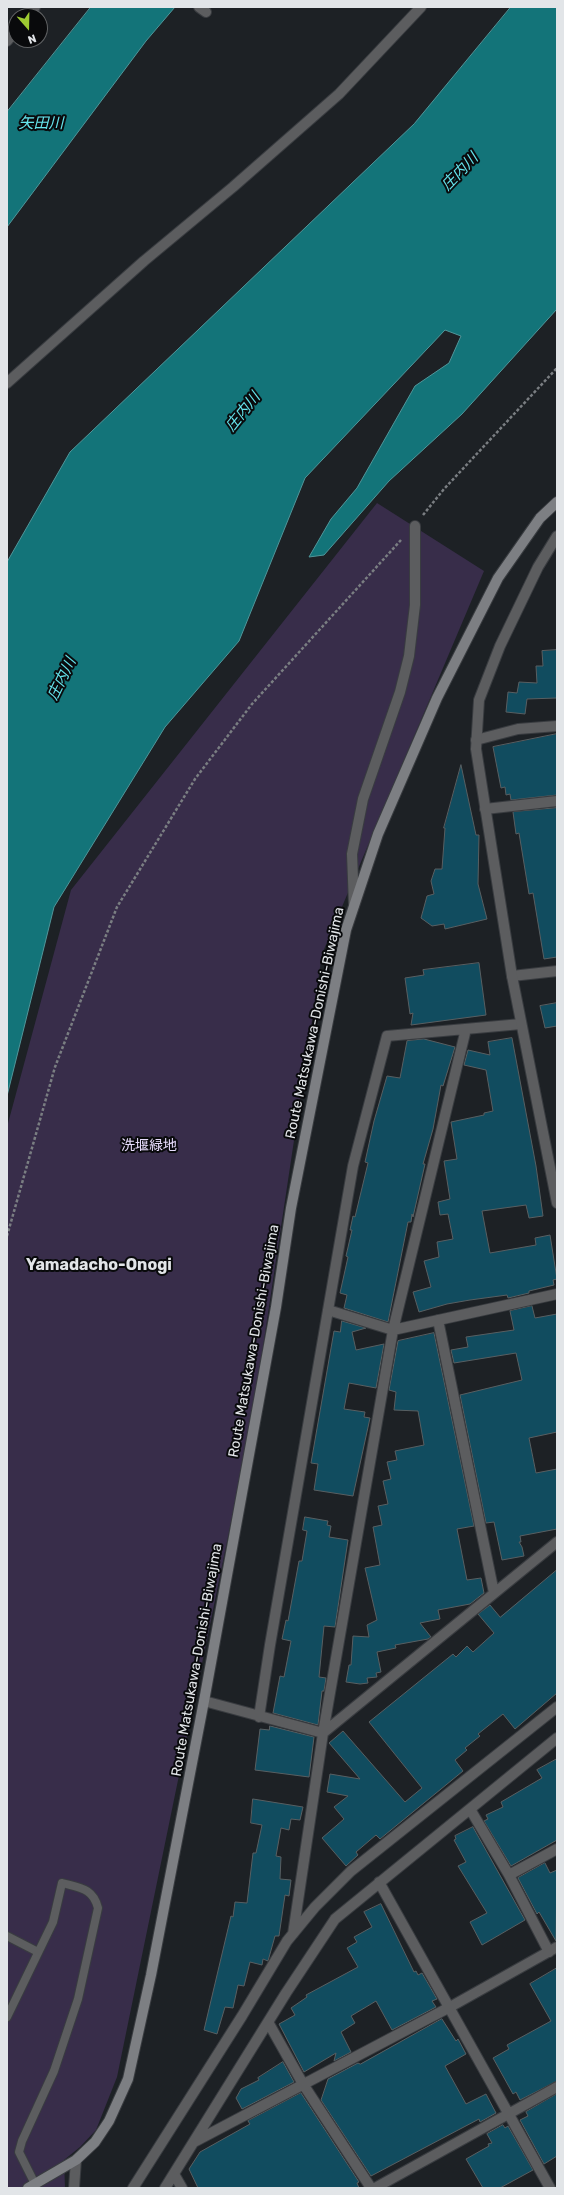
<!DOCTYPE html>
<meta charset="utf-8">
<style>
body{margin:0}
#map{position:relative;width:564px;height:2195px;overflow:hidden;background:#1d2125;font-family:Rubik,sans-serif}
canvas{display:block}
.frame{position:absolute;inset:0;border:8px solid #e2e5e8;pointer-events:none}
.north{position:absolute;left:8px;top:8px;width:40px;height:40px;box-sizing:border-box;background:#090a0c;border:1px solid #606264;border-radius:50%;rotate:160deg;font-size:11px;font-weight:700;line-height:16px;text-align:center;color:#e2e5e8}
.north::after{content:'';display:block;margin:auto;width:14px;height:18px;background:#9dca31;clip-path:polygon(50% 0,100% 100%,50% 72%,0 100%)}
</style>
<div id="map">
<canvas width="564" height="2195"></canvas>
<div class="frame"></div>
<div class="north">N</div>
</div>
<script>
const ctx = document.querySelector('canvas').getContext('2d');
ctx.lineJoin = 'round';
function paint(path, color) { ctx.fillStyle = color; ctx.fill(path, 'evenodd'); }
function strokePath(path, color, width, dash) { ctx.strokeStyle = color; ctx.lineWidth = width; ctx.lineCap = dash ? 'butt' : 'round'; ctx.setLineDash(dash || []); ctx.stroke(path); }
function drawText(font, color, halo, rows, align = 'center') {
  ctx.font = font + ' Rubik,"Noto Sans JP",sans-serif'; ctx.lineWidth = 4; ctx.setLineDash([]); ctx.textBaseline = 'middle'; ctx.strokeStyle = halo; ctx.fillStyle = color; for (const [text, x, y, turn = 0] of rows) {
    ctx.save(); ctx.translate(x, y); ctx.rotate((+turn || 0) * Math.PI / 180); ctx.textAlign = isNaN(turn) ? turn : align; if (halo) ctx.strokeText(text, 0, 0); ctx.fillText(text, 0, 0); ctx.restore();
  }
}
const green = new Path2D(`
 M377,503L484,571L322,954L252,1420L117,2077L96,2130L80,2147L64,2160L65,2188H7V1127L71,890Z`);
const water = new Path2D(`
 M91,7H175L146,41L7,227V112Z
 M511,7H557V309L462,414L389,481L324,555L309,557L331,519L357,488L415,386L449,363L461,336L445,330L305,478L239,641L165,727L54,907L7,1096V562L70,452L414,124Z`);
const building = new Path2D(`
 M557,650V698L527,699L525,714L506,712L508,692L517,693L519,682L537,683L536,666H543L542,651Z
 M557,734V795L511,800L510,794L506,795L505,787L501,788L493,747Z
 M461,765L476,835H479L478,884L487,919L445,929L444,924L432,926L421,918L427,896L434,894L431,881L435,869H442L445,828H444Z
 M557,808V957L544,959L533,893L529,894L519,833L516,834L513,812Z
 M479,963L486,1015L411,1025L413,1013L410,1014L405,978L424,975L423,970Z
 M557,1003V1026L545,1028L540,1006Z
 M512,1038L536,1166L543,1216L529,1218L526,1205L482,1211L490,1253L536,1245L535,1238L550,1235L557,1279L553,1280L554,1285L529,1291V1293L508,1298L507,1295L470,1300L447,1304L419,1312L413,1292L431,1287L424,1261L439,1257L437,1242L453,1239L448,1214L440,1215L438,1202L450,1199L444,1161L457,1159L451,1122L484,1115V1113L493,1111L486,1070L464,1065L468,1050L490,1055L488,1042Z
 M424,1039L455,1047L443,1086L441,1085L433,1129L423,1164H425L413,1217L412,1214L411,1222H408L388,1322L344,1308L347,1295L340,1293L348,1257L346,1256L352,1230H350L353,1216L355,1217L368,1163L365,1162L374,1121L387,1076L400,1078L407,1041Z
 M532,1306L535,1318L557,1314V1432L529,1438L536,1473L557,1469V1529L520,1536L521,1542H519L522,1547L524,1556L502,1560L494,1522L486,1523L460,1395L522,1380L516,1353L454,1363L451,1350L468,1347L466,1337L514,1330L510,1311Z
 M342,1321L366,1328L352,1332L356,1350L384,1344L376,1388L349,1383L344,1409L365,1412L364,1417L370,1418L353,1496L314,1490L318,1464L311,1463L334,1331L340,1332Z
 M434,1333L474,1526L457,1529L467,1580L481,1578L484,1593L470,1604L438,1610L440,1619L420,1623L431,1637L428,1639L395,1645L396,1648L377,1652L381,1672L376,1673L377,1677L367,1678L368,1683L360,1684L346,1682L349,1665H351L353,1636L369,1637L367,1625L377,1620L365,1568L380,1565L373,1527L382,1525L378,1506L388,1504L383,1481L391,1479L387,1462L397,1460L395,1451L424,1445L418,1411L394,1410L396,1392L389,1390L398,1341Z
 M305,1517L328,1521L327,1525L331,1526L329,1537L348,1540L335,1627L324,1626L319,1677L326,1678L324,1691H322L318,1725L273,1713L280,1676L284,1677L291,1641L282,1639L286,1620L288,1621L299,1561H302L307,1531L303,1530Z
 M557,1570V1693L515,1729L503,1714L478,1734L480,1736L465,1748L467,1750L455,1760L463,1771L380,1839L376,1835L356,1852L358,1855L346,1866L322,1838L344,1819L334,1807L348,1796L327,1792L330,1774L360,1779L329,1743L343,1731L405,1802L422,1788L369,1722L453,1654L456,1657L467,1646L473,1652L494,1633L478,1614L490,1605L500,1617Z
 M270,1726L314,1737L309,1777L255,1770L260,1729L269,1730Z
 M557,1759V1840L511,1866L484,1821L488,1819L486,1815L503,1807L501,1802L542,1778L537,1770Z
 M253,1799L303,1807L300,1820L291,1819L289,1830L281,1828L276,1856L281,1857L280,1879L291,1880L289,1896L285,1895L279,1936H275L268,1961L263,1959L262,1965L250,1962L244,1986L238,1985L233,2008L225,2007L217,2034L204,2030L231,1916L233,1917L235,1902L247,1903L253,1853H256L262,1825L251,1823Z
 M473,1827L525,1920L482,1945L470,1922L487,1913L458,1866L466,1862L454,1840L456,1839L455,1836Z
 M545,1863L550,1873L557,1870L556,1941L539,1912L537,1914L518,1878Z
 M381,1904L414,1972L416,1971L418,1975L422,1973L437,1999L432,2001L436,2007L392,2030L376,2001L351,2016L355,2023L341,2032L351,2052L334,2061L336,2053L304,2072L279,2024L295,2015L291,2008L307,1997L306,1995L358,1967L347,1948L357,1942L354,1937L372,1927L364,1912Z
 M557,1968V2081L520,2100L516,2092L513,2094L493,2058L509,2049L507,2045L551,2021L530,1984Z
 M442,2019L456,2041L458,2039L466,2054L445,2066L466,2104L486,2094L496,2113L480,2122L479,2119L371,2176L321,2100L328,2079L358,2063L360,2064Z
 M283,2062L294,2082L242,2109L236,2098L241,2089L259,2080L258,2078Z
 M301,2093L359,2182L357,2183L359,2188H198L189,2169L200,2152L250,2124L248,2121Z
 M557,2094V2156L544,2164L520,2120L528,2116L526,2112Z
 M503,2125L505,2128L508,2126L533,2170L500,2188H483L466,2159L489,2146L488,2144L492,2143L487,2134Z`);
const path = new Path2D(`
 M423,515L444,489L557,368
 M7,1236L55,1067L117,907L195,779L252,704L401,540`);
const service = new Path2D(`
 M7,1936L38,1952
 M7,2017L53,1922L62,1883C80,1888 93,1888 98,1908L78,1999L54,2071L22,2141L19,2152L35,2184`);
const minor = new Path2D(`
 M199,7L206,12
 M28,16L35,7
 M7,41L16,30
 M7,383L144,261L233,187L339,94L421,7
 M476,740L518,729L557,726
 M485,809L557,801
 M354,905L352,854L363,799L400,692L409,656L415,605V526
 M512,976L557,971
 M328,1310L393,1330L557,1294
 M438,1320L494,1593
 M204,1701L323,1733L557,1542
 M259,1717L270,1645L353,1166L387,1036L521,1024
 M470,1809L509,1875L549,1952
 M509,1875L557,1849
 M379,1882L550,2188
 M293,1934L323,1733L393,1330L466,1029
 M268,2022L303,2084L371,2188
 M194,2142L450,2007L557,1947
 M174,2174L182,2188
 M74,2188L76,2160
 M133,2188L242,2016L287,1941L315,1907L351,1871L557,1707
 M165,2188L286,1993L335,1919L557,1738
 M375,2188L557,2087`);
const tertiary = new Path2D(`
 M557,536L538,567L500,646L479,700L476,749L512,976L557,1203`);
const secondary = new Path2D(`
 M28,2188L76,2160L95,2142L109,2121L128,2079L151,1975L204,1701L276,1307L291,1208L346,930L378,834L437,698L498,578L540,518L557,502`);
const streetNames = [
 ["Route Matsukawa-Donishi-Biwajima",315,1023,-78],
 ["Route Matsukawa-Donishi-Biwajima",254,1341,-80],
 ["Route Matsukawa-Donishi-Biwajima",197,1660,-80]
];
const parkNames = [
 ["洗堰緑地",149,1146]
];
const waterNames = [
 ["矢田川",41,124],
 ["庄内川",460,172,-46],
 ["庄内川",243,412,-51],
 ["庄内川",62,679,-64]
];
const quarterNames = [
 ["Yamadacho-Onogi",99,1265]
];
paint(green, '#382d4a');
paint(water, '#137479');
strokePath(water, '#51969a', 1);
paint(building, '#114c5f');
strokePath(building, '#585f62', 1);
strokePath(service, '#393c40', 10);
strokePath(minor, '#393c40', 12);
strokePath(tertiary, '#393c40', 12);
strokePath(secondary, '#393c40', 12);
strokePath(path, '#7a7e82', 2.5, [3, 2]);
strokePath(service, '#5c5d5f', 8);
strokePath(minor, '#5c5d5f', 10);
strokePath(tertiary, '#5c5d5f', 10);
strokePath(secondary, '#7d7f83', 10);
drawText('14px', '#e2e5e8', '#090a0c', streetNames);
drawText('14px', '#e8ddfd', '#090a0c', parkNames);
drawText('italic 15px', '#66e5ed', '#090a0c', waterNames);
drawText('bold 16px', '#e2e5e8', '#090a0c', quarterNames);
</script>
